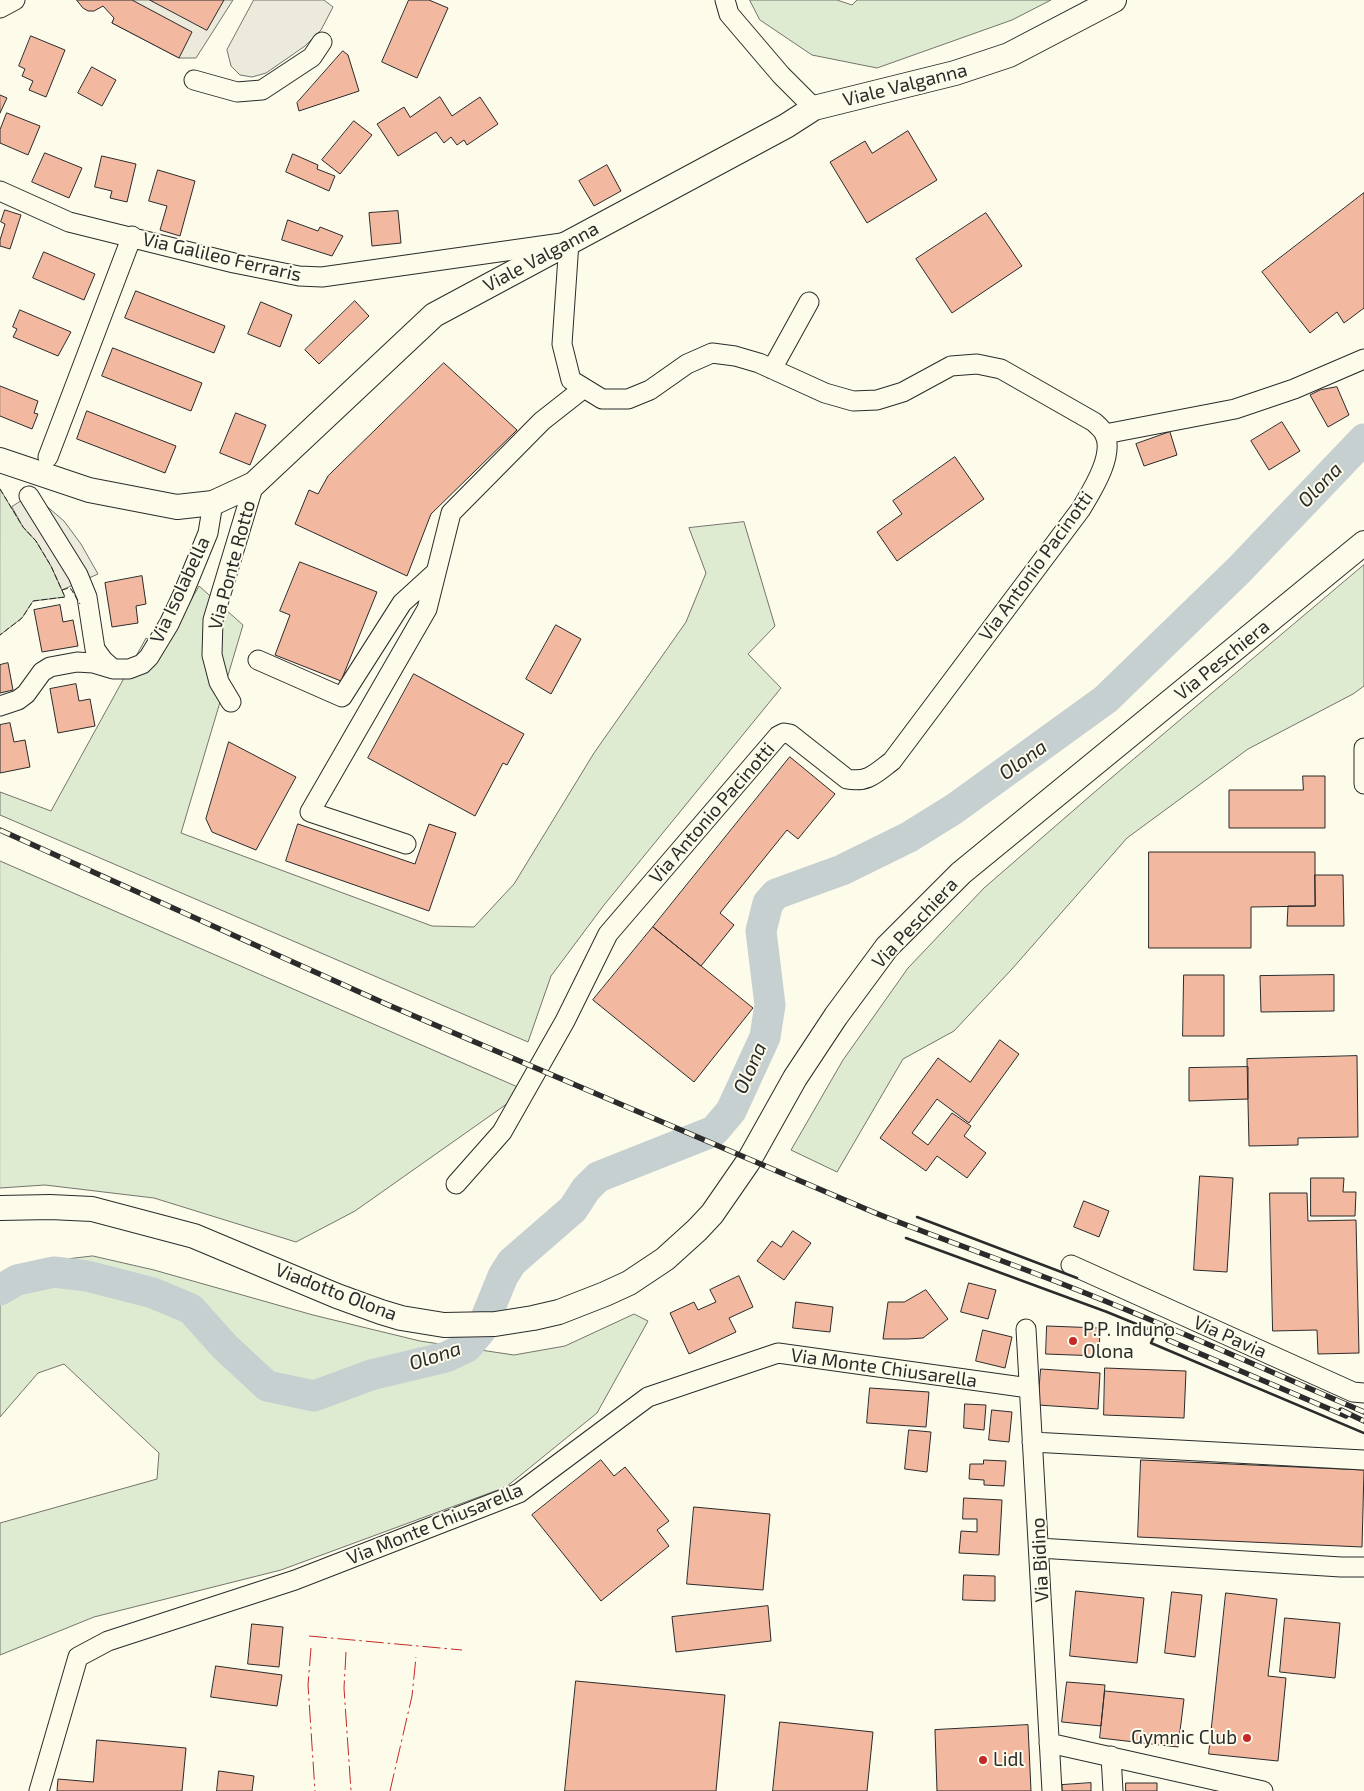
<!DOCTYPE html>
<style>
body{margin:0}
canvas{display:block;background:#fdfbea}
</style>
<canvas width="1364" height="1791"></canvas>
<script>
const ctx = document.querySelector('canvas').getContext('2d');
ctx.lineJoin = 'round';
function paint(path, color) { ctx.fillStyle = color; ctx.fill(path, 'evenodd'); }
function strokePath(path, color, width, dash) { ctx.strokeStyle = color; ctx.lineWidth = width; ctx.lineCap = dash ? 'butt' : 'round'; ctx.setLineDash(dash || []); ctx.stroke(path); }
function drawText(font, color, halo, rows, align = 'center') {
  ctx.font = font + ' "Exo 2",sans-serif'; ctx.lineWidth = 4; ctx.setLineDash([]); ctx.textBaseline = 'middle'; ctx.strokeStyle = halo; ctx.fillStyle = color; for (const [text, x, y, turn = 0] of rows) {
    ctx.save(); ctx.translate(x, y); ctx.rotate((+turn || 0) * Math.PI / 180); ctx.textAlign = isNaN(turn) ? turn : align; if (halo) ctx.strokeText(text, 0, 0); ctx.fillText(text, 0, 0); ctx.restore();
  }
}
const green = new Path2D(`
 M750,0H837L852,5L857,0H1051L1012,20L877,68L812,55L760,20Z
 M0,489L23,527L36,541L51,566L65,597L33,601L22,618L0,635Z
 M744,522L775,626L748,654L781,688L604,905L551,976L528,1042L0,815V792L51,811L146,638L164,647L199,586L243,625L181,833L432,926L474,927L514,884L594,753L686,622L706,573L689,528Z
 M1364,565V686L1353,694L1248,749L1127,838L1012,969L954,1031L903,1059L837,1172L791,1150L843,1060L908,968L984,888L1097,790Z
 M0,861L520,1088L511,1101L355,1211L296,1242L154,1198L45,1185L0,1188Z
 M93,1256L154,1270L313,1315L420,1341L514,1355L565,1346L634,1314L648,1321L597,1413L506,1487L281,1570L94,1617L0,1655V1523L157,1479L159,1453L64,1364L38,1373L0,1417V1277L26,1264Z`);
const parking = new Path2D(`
 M126,0H233L196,58H179L112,23Z
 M254,0H324L333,7L321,30L305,46L266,73L252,77L240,75L231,66L227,50Z
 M29,496L43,503L64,521L81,544L98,574L62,590L51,566L36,541L23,527L12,507Z`);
const river = new Path2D(`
 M0,1290L17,1280L54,1272L87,1276L153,1293L191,1309L224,1346L267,1386L314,1396L371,1375L446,1357L467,1347L481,1330L503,1276L512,1262L573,1209L586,1189L598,1177L714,1131L731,1111L765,1037L770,1005L761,931L768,903L776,894L842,870L909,837L954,809L1106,699L1239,570L1364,439`);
const building = new Path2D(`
 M77,0H132L192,32L179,58L112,23L114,18L103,6L94,11H88L83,8Z
 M150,0H224L207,30Z
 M409,0H429L448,8L417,78L382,62Z
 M31,36L65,50L46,97L29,90L33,81L22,76L25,69L19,66Z
 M343,51L348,55L359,91L299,111L297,103Z
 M92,67L116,80L102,106L78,93Z
 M0,95L7,98L0,113Z
 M440,97L452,116L480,97L498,124L467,145L464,140L457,145L451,137L444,143L436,132L398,156L377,124L404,107L410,117Z
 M7,113L40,126L28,155L0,143V130Z
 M354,121L372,135L340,174L322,160Z
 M908,131L937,180L867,223L830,162L865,141L872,153Z
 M45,153L82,168L69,198L32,182Z
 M293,154L318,165L317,169L335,176L329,191L286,172Z
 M102,156L136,164L127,202L110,198L112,191L95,187Z
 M607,165L621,191L594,206L579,181Z
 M158,170L195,181L180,236L160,230L167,206L149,201Z
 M1364,193V308L1344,323L1337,312L1310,333L1262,272Z
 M5,210L21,215L10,249L0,246V240L5,224L1,222Z
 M398,211L401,243L372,246L369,213Z
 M986,213L1022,266L952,313L916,259Z
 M288,220L318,231L320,227L343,236L332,256L282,240Z
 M44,252L95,274L84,300L33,278Z
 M136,291L225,326L214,353L125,318Z
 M355,301L369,316L319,364L305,350Z
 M261,302L292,315L280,347L248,334Z
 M20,310L71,332L58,356L13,337L17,329L13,327Z
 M113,348L202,383L191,411L102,376Z
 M444,363L517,430L431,514L407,576L295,524L309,490L318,494L328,476Z
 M0,386L38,401L34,413L38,414L32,429L0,416Z
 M1337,387L1349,415L1328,427L1310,395L1320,390Z
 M87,411L176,446L165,473L77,439Z
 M236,413L266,425L250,465L220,453Z
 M1282,422L1300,451L1269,470L1251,441Z
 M1170,432L1177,455L1144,466L1136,444Z
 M955,457L984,499L897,561L877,532L902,514L893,501Z
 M300,562L377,592L341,681L275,655L290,615L280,611Z
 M142,576L146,604L136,606L138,623L112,627L105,583Z
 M60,605L63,622L73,620L78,646L42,652L34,610Z
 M556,625L581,639L551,694L526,679Z
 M8,663L13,690L0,693V665Z
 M414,674L524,734L507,765L503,763L475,816L368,758Z
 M76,684L79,701L90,699L95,726L58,733L50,689Z
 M10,723L14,742L25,740L30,767L0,773V725Z
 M229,742L296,777L256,850L212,832L206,819Z
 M790,757L835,794L798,839L787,830L720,913L734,925L701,966L653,927Z
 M1303,776H1325V828H1229V790H1303Z
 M298,824L415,864L429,824L456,833L429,911L286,861Z
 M1149,852H1315V906L1251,907V948H1149Z
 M1315,875H1343L1344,926H1287L1288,906H1315Z
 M653,927L753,1008L694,1082L593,1000Z
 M1184,975H1224V1036H1183Z
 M1334,975V1011L1261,1012L1260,976Z
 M1000,1040L1019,1054L969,1123L937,1099L912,1133L928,1145L952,1113L971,1126L964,1136L986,1153L967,1178L937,1156L926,1171L880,1138L938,1058L970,1082Z
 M1357,1056L1358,1137L1298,1138V1145L1249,1146L1247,1059Z
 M1248,1067V1099L1189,1101V1068Z
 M1200,1176L1233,1178L1227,1272L1194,1270Z
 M1311,1178H1344L1343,1192H1356L1355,1216H1311Z
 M1270,1193H1307L1308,1221L1356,1220L1359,1353L1318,1354L1317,1330L1273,1331Z
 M1084,1201L1109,1211L1099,1237L1074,1227Z
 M793,1231L811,1243L784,1280L757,1261L772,1241L781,1247Z
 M739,1276L753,1307L729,1318L736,1332L689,1354L670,1313L694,1302L698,1310L716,1302L710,1290Z
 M969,1283L996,1290L988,1319L961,1312Z
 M926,1290L948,1319L923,1338L908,1339H883L888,1302H904Z
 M796,1302L833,1307L830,1332L793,1328Z
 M1047,1326L1100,1328L1099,1356L1046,1354Z
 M983,1330L1012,1337L1005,1368L976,1361Z
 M1105,1368L1186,1371L1184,1418L1104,1415Z
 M1041,1369L1100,1373L1098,1409L1038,1405Z
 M870,1388L929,1392L926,1427L867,1423Z
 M965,1404L986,1405L984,1430L964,1428Z
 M992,1410L1012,1412L1009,1442L989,1440Z
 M909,1430L931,1432L927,1472L905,1469Z
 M601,1460L614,1476L625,1467L669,1521L657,1530L669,1546L601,1601L532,1515Z
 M984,1460L1006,1461L1004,1486L984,1485V1480L969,1479L970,1464H983Z
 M1141,1460L1364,1470L1362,1547L1138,1537Z
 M964,1498L1002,1500L999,1555L959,1553L961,1531L977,1532V1519H963Z
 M694,1507L770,1514L763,1590L687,1584Z
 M964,1575L995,1576V1601L963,1600Z
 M1076,1591L1144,1598L1137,1663L1070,1656Z
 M1172,1592L1202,1595L1195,1657L1165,1653Z
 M1226,1593L1277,1599L1268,1676L1286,1678L1278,1761L1209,1754Z
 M768,1606L771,1641L676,1652L672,1617Z
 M1285,1618L1340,1623L1335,1678L1280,1672Z
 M252,1624L283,1627L279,1667L248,1664Z
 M216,1666L282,1675L277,1706L211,1697Z
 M576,1681L725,1695L716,1791H565Z
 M1067,1682L1105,1685L1101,1726L1062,1722Z
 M1105,1691L1184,1699L1178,1747L1100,1738Z
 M780,1722L873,1732L867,1791H773Z
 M1028,1725L1031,1791H937L935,1730Z
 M97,1740L186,1748L182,1791H57L58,1779L93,1782Z
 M219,1771L254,1776L252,1791H217Z
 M1091,1783V1791H1062V1785Z
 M1126,1783H1157V1791H1126Z`);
const minor = new Path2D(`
 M725,0L729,14L781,75L814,108
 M0,8L15,0
 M194,80L237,92L262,90L312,57L322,42
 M0,191L69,222L234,263L299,276L322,277L569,242L562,344L571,380L602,399H628L650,390L687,364L712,353L735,356L759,363L825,393L853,401L877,400L903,392L951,366L977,364L1001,369L1094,422C1097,425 1102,429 1104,433C1116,454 1091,492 1081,509L892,761C876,773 868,783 847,779L790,734L784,733L778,736L608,934L565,1021L502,1132L456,1184
 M772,369L809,302
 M1105,434L1235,409L1294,389L1364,359
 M48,457L132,236
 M29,496L78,575L87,597L95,649L103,660L112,668
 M258,660L342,697L402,603L436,572
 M231,702L219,682L212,655L213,620L254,484
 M0,706L18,700L26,694L42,672L50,667L77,662L93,663L113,669H129L142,664L149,657L169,624L183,594L208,533L213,503
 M1364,748V784
 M406,844L310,812L427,609L451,513L542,421L584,388
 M1071,1265L1353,1392L1364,1393
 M1026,1329L1052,1791
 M1032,1442L1364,1460
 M1039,1548L1341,1567H1364
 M1049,1743L1263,1791
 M1111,1756L1113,1791
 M39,1791L78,1657L108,1641L295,1580L519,1493L648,1397L778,1353L1029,1388`);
const major = new Path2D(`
 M0,460L89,490L177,507L213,503L254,484L434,315L786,126L814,108L955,73L1009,55L1114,0
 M0,1208L50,1207L92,1209L194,1236L337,1296L381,1312L401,1318L444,1325L495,1324L533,1318L559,1312L605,1294L629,1283L665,1259L697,1230L712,1214L748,1162L795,1078L836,1016L887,947L961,873L1364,543`);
const rail = new Path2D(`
 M0,830L386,1004L873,1212C940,1239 1008,1262 1075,1289C1172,1327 1268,1371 1364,1412
 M1168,1340L1346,1416
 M1341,1410L1364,1421`);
const fence = new Path2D(`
 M0,489L23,527L36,541L51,566L65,597L33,601L22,618L0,635
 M62,590L69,588L71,589L80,604`);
const wall = new Path2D(`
 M917,1217L1077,1278
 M906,1238L1107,1312L1156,1332L1151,1343L1364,1433`);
const power = new Path2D(`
 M309,1636L462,1650
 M311,1648L308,1685L315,1791
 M346,1652L344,1688L351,1791
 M390,1791L412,1696L416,1657`);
const markers = [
 [1073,1341,5,"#c62828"],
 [1247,1738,5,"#c62828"],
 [983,1760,5,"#c62828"]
];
const streetNames = [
 ["Viale Valganna",905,85,-14],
 ["Via Galileo Ferraris",222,257,13],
 ["Viale Valganna",541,257,-28],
 ["Via Ponte Rotto",232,565,-75],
 ["Via Antonio Pacinotti",1036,566,-54],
 ["Via Isolabella",180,590,-65],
 ["Via Peschiera",1222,660,-39],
 ["Via Antonio Pacinotti",712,813,-49],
 ["Via Peschiera",915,923,-47],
 ["Viadotto Olona",336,1292,21],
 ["Via Pavia",1230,1337,24],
 ["Via Monte Chiusarella",884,1368,8],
 ["Via Monte Chiusarella",435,1524,-22],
 ["Via Bidino",1040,1560,-93]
];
const poiNames = [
 ["P.P. Induno",1083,1330],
 ["Olona",1083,1352],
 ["Gymnic Club",1237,1738,"right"],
 ["Lidl",993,1760]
];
const waterNames = [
 ["Olona",1320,485,-46],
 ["Olona",1023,760,-36],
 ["Olona",750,1068,-66],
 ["Olona",435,1356,-18]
];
paint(green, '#deebd1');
strokePath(green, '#74746e', 1);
paint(parking, '#eceadb');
strokePath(parking, '#74746e', 1);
strokePath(river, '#c7d0d0', 31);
paint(building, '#f2b8a0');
strokePath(building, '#2b2b2b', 1);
strokePath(minor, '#2b2b2b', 21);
strokePath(major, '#2b2b2b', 26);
strokePath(minor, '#fdfbea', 19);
strokePath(major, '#fdfbea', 24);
strokePath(rail, '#2b2b2b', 5.5);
strokePath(rail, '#fdfbea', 4, [11]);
strokePath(fence, '#2b2b2b', 1, [6, 2.5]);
strokePath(wall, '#2b2b2b', 2.5);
strokePath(power, '#c62828', 1, [18, 4, 2.5, 4]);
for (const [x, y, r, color] of markers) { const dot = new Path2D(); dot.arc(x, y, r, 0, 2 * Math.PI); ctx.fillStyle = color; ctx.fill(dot); strokePath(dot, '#fdfbea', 2); }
drawText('19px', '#2b2b2b', '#fdfbea', streetNames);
drawText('19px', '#2b2b2b', '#fdfbea', poiNames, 'left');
drawText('italic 20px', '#2b2b2b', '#fdfbea', waterNames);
</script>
